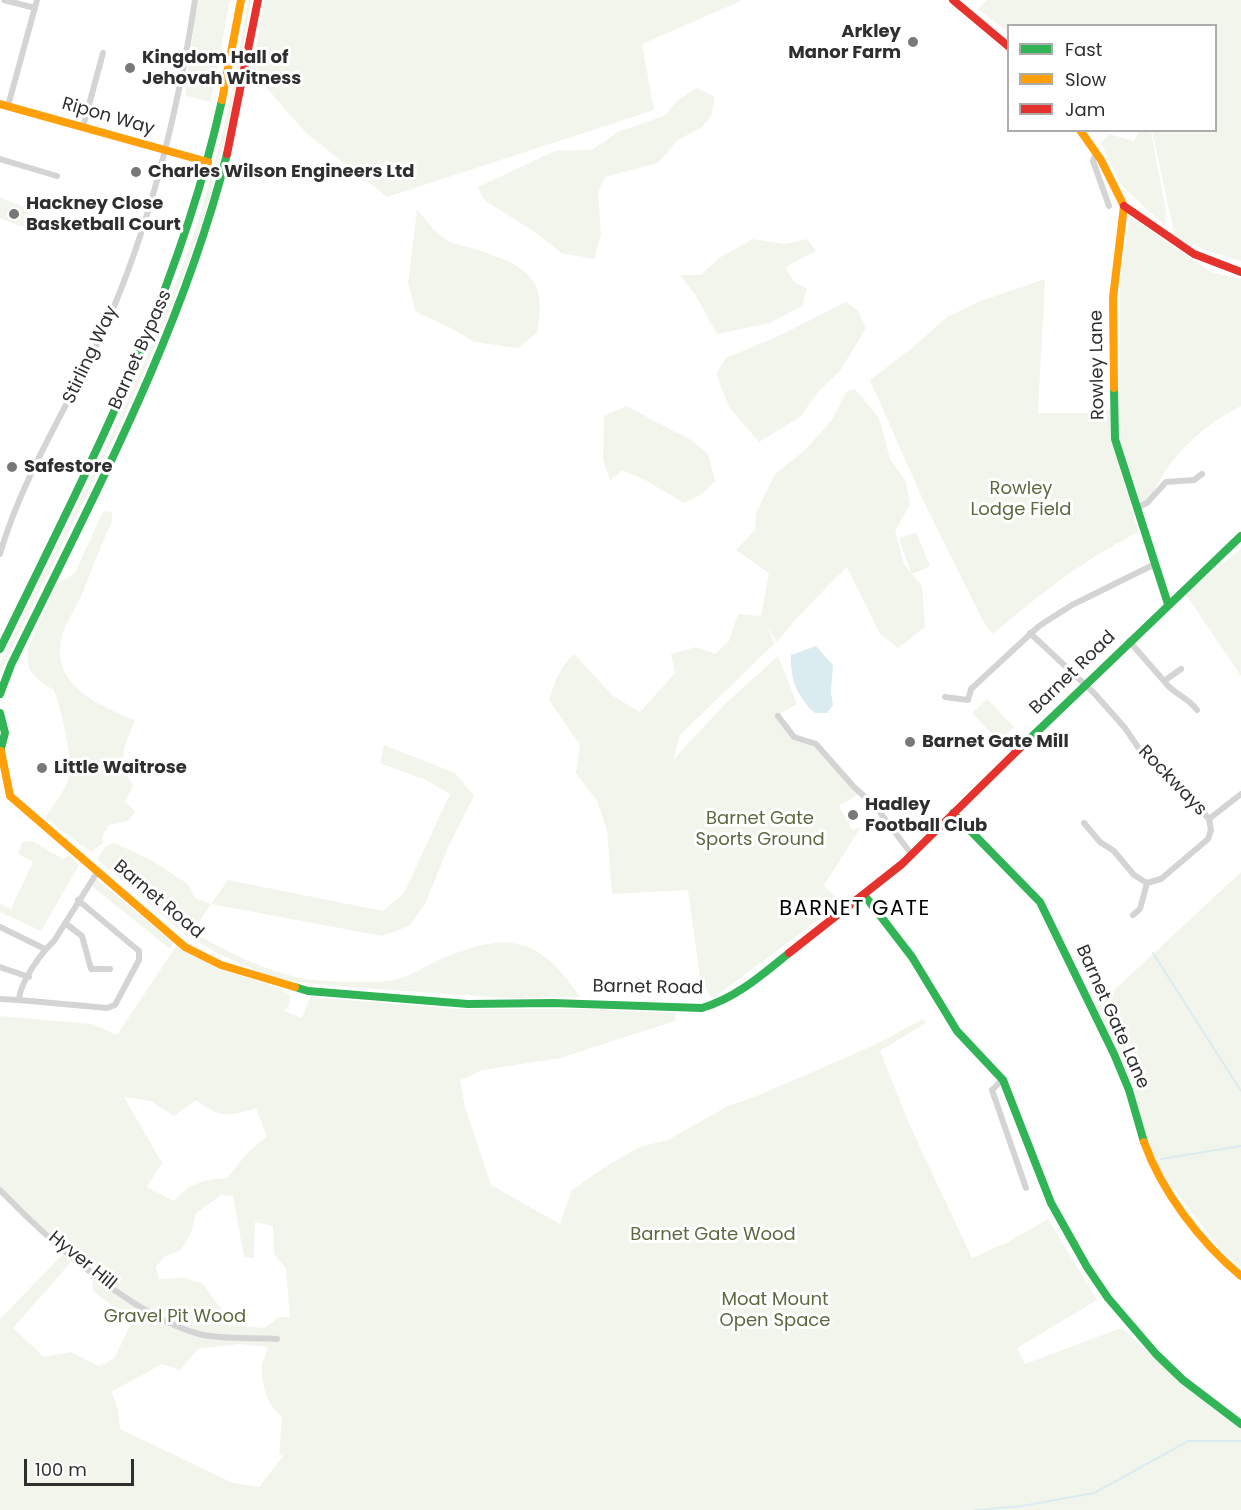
<!DOCTYPE html>
<style>
body{margin:0}
#map{position:relative;width:1241px;height:1510px;overflow:hidden;background:#fff;font-family:Poppins,sans-serif}
canvas{display:block}
.legend{position:absolute;left:1007px;top:24px;width:210px;height:108px;box-sizing:border-box;background:#fff;border:2px solid #acacac;margin:0;padding:8px 10px;list-style:none;font-size:18px;color:#2f2f2f}
.legend li{display:flex;align-items:center;gap:12px;height:30px}
.legend b{width:30px;border:2px solid #acacac}
.scale{position:absolute;left:24px;top:1459px;width:110px;height:27px;box-sizing:border-box;border:3px solid #2f2f2f;border-top:0;padding-left:8px;font-size:18px;line-height:21px;white-space:nowrap;color:#2f2f2f;-webkit-text-stroke:4px #fff;paint-order:stroke}
</style>
<div id="map">
<canvas width="1241" height="1510"></canvas>
<ul class="legend">
<li><b style="height:8px;background:#30b455"></b>Fast</li>
<li><b style="height:8px;background:#ff9f0a"></b>Slow</li>
<li><b style="height:8px;background:#e5322d"></b>Jam</li>
</ul>
<div class="scale">100 m</div>
</div>
<script>
const ctx = document.querySelector('canvas').getContext('2d');
ctx.lineJoin = 'round';
function paint(path, color) { ctx.fillStyle = color; ctx.fill(path, 'evenodd'); }
function strokePath(path, color, width, dash) { ctx.strokeStyle = color; ctx.lineWidth = width; ctx.lineCap = dash ? 'butt' : 'round'; ctx.setLineDash(dash || []); ctx.stroke(path); }
function drawText(font, color, halo, rows, align = 'center') {
  ctx.font = font + ' Poppins,sans-serif'; ctx.lineWidth = 6; ctx.setLineDash([]); ctx.textBaseline = 'middle'; ctx.strokeStyle = halo; ctx.fillStyle = color; for (const [text, x, y, turn = 0] of rows) {
    ctx.save(); ctx.translate(x, y); ctx.rotate((+turn || 0) * Math.PI / 180); ctx.textAlign = isNaN(turn) ? turn : align; if (halo) ctx.strokeText(text, 0, 0); ctx.fillText(text, 0, 0); ctx.restore();
  }
}
const green = new Path2D(`
 M198,0H230L211,102L186,96L185,85Z
 M248,0H251C239,76 225,152 201,226C149,381 70,526 0,673V664C64,529 136,397 186,256C216,173 234,87 248,0Z
 M264,0H743L642,44L654,110L387,197L306,133L252,71Z
 M987,0H1241V261L1208,251L1175,237L1152,131L1216,130V26H1008V32L978,9Z
 M697,88L715,97L711,116L702,127L678,140L658,163L605,177L598,192L601,235L594,259L561,253L539,235L483,199L478,187L555,151L592,150L618,132L664,116L678,100Z
 M1139,130L1151,131L1166,212L1165,226L1122,186L1101,143L1109,134L1134,141Z
 M0,197L30,210L23,227L0,218Z
 M417,210C426,219 435,233 446,240C453,244 464,246 472,248C523,265 549,274 537,333L518,348L474,342L453,329L416,312L408,283Z
 M1130,217L1211,272L1241,279V406C1211,422 1190,438 1169,466C1160,478 1157,489 1146,501L1141,502L1121,441L1119,406L1120,280Z
 M753,239L785,244L807,239L816,251L785,267L795,283L807,288L802,306L770,323L717,334L695,294L680,275H701L719,258Z
 M1045,279L1038,413H1094L1112,408L1113,443L1138,532C1085,559 1038,595 993,634L983,621L923,500L870,380L913,347L947,317L978,302Z
 M846,302L858,311L866,328L840,371L818,392L800,417L759,442L729,407L716,374L726,358L781,335Z
 M855,389L879,418L890,459L906,482L910,505L895,531L904,564L911,573L899,539L916,532L930,566L912,574L922,586L925,627L898,648L880,634L847,567C823,591 798,615 777,642L766,625L775,643L680,735L673,760L725,704L778,656L797,704L778,715L795,737L816,744L861,793L839,806L852,830L861,827L824,885L834,896L844,901L712,999L700,978L688,890L612,894L607,830L597,801L576,773L580,745L549,700C555,681 560,667 574,654L613,696L640,712L675,673L671,654L696,647L715,654L729,641L738,614L761,616L769,573L736,550L755,530L756,513L775,474L804,451L832,420L847,391Z
 M626,406L691,440L708,454L715,481L702,494L684,503L645,480L622,470L610,481L603,459L604,416Z
 M103,511L112,512V522C100,546 92,570 82,594C77,605 70,616 65,627C44,681 94,704 135,720C125,747 115,760 133,785L125,802L135,811L130,820L109,825L102,837L103,843L91,852L45,818C52,806 65,791 69,778C74,762 60,706 54,690L42,683L29,669L27,650L57,584L75,573Z
 M1241,549V676L1185,593Z
 M987,699L1014,727L999,741L972,713Z
 M384,745L455,773L474,796L450,843L425,904L409,926L382,936L211,904L193,931C224,952 269,972 305,979C323,982 369,983 387,981C409,979 426,965 446,957C511,930 541,939 580,997L510,998L344,987L290,981L262,973L221,955L187,936L97,859L105,847L114,843L151,860L188,884L195,898L211,904L228,880L383,911L404,893L450,794L426,780L380,763Z
 M32,841L63,859L70,855L79,865L41,931L0,912V904L11,909L33,862L18,854L22,842Z
 M1241,872V1267L1220,1249L1160,1171L1146,1140L1133,1085L1096,1007Z
 M96,879L173,942L172,946L169,948L93,887L91,883Z
 M177,945L219,969L277,987L290,995L289,1006L284,1011L302,1018L310,997L459,1009H585L676,1013L675,1021L560,1058L483,1070L460,1080L465,1107L491,1185L560,1224L572,1190L602,1169L639,1147L668,1140L728,1106L757,1096L877,1044L923,1019L926,1023L880,1051L910,1126L972,1258L1008,1242L1048,1219L1097,1300L1017,1348L1025,1364L1118,1329H1123L1194,1394L1241,1427V1510H0V1319L62,1255L71,1262L13,1328L44,1357L71,1352L99,1366L114,1359L137,1312L115,1308L93,1291V1273L0,1190V1016L92,1024L117,1035ZM124,1097L151,1101L174,1116L196,1100C219,1118 229,1117 256,1108L267,1136L248,1152L227,1178C202,1180 191,1183 174,1201L147,1187L162,1163ZM221,1195L233,1196L244,1257L254,1258L255,1222L273,1226L274,1254L286,1268L290,1317H279L264,1328L228,1325L225,1314L203,1284L186,1278L159,1279L156,1267L164,1257L181,1250L191,1233L196,1213ZM239,1344L268,1347C267,1352 263,1359 262,1365C260,1382 268,1407 282,1417L279,1454L283,1456L259,1487L233,1483L120,1429L118,1408L111,1392L162,1364L180,1370L198,1349Z`);
const water = new Path2D(`
 M816,646L833,665L831,693L833,705L827,713H815C797,697 790,679 791,655Z`);
const stream = new Path2D(`
 M1153,953L1241,1091
 M1161,1159L1241,1146
 M975,1510L1022,1506L1094,1493L1188,1441H1241`);
const street = new Path2D(`
 M4,0L35,8
 M8,106L37,0
 M83,127L103,53
 M1096,153L1093,161L1109,206
 M0,159L57,176
 M1136,508L1147,503L1166,482L1194,480L1202,474
 M0,554C22,476 73,398 107,323C152,220 178,111 195,0
 M1030,633L1094,693L1125,728L1146,759L1176,780L1209,819L1211,830L1208,839L1161,879L1147,883L1134,875L1114,851L1100,842L1084,823
 M1129,641L1164,681L1181,669
 M1164,681C1174,695 1187,696 1197,710
 M945,697L968,700L971,689L1039,626L1072,605L1155,564
 M778,716L794,737L816,744L854,787L876,807L912,855
 M1209,819L1241,794
 M1133,915L1140,909L1147,883
 M65,923L82,936L91,969H110
 M0,927L45,949
 M0,967L29,977
 M0,999L19,1000C20,982 41,953 54,941L98,871
 M19,1000L107,1008L115,1005L139,960V951L78,900
 M1003,1079L992,1090L1026,1188
 M0,1190C47,1239 133,1316 199,1334C223,1340 253,1337 277,1339`);
const fast = new Path2D(`
 M1114,388L1115,439L1168,604
 M0,649C87,470 179,296 222,100
 M0,694L11,665C92,499 181,335 227,154
 M0,713L5,733L0,752
 M1019,749L1241,536
 M953,813L1040,902L1114,1054L1129,1090L1144,1142
 M865,896L912,957L957,1031L1003,1080L1051,1203L1087,1267L1108,1298L1156,1354L1183,1380L1241,1424
 M295,987L308,991L468,1004L553,1003L702,1008C736,998 762,975 789,953`);
const slow = new Path2D(`
 M222,100L241,0
 M0,104L208,162
 M1080,130L1101,160L1124,206L1113,298L1114,388
 M1,751L10,796L185,947L221,965L295,987
 M1144,1142C1162,1192 1200,1242 1241,1276`);
const jam = new Path2D(`
 M953,0L1008,46
 M227,154L258,0
 M1124,206L1194,254L1241,272
 M789,953L902,864L1019,749`);
const markers = [
 [913,42,6,"#787878"],
 [130,68,6,"#787878"],
 [136,172,6,"#787878"],
 [14,214,6,"#787878"],
 [12,467,6,"#787878"],
 [910,742,6,"#787878"],
 [42,768,6,"#787878"],
 [853,815,6,"#787878"]
];
const poiNames = [
 ["Arkley",901,32,"right"],
 ["Manor Farm",901,53,"right"],
 ["Kingdom Hall of",142,58],
 ["Jehovah Witness",142,79],
 ["Charles Wilson Engineers Ltd",148,172],
 ["Hackney Close",26,204],
 ["Basketball Court",26,225],
 ["Safestore",24,467],
 ["Barnet Gate Mill",922,742],
 ["Little Waitrose",54,768],
 ["Hadley",865,805],
 ["Football Club",865,826]
];
const streetNames = [
 ["Ripon Way",108,117,16],
 ["Barnet Bypass",141,350,-66],
 ["Stirling Way",91,355,-65],
 ["Rowley Lane",1098,365,-91],
 ["Barnet Road",1073,673,-44],
 ["Rockways",1172,781,46],
 ["Barnet Road",158,900,40],
 ["Barnet Road",648,988,1],
 ["Barnet Gate Lane",1112,1017,66],
 ["Hyver Hill",82,1261,39]
];
const parkNames = [
 ["Rowley",1021,489],
 ["Lodge Field",1021,510],
 ["Barnet Gate",760,819],
 ["Sports Ground",760,840],
 ["Barnet Gate Wood",713,1235],
 ["Moat Mount",775,1300],
 ["Open Space",775,1321],
 ["Gravel Pit Wood",175,1317]
];
const quarterNames = [
 ["BARNET GATE",855,910]
];
paint(green, '#f2f5ec');
paint(water, '#dbecf1');
strokePath(stream, '#dbecf1', 2);
strokePath(street, '#d4d4d4', 6);
strokePath(fast, '#30b455', 8);
strokePath(slow, '#ff9f0a', 8);
strokePath(jam, '#e5322d', 8);
for (const [x, y, r, color] of markers) { const dot = new Path2D(); dot.arc(x, y, r, 0, 2 * Math.PI); ctx.fillStyle = color; ctx.fill(dot); strokePath(dot, '#fff', 2); }
drawText('bold 18px', '#2f2f2f', '#fff', poiNames, 'left');
drawText('18px', '#2f2f2f', '#fff', streetNames);
drawText('18px', '#5a693e', '#fff', parkNames);
ctx.letterSpacing = '1.5px';
drawText('21px', '#000', '#fff', quarterNames);
ctx.letterSpacing = '0px';
</script>
